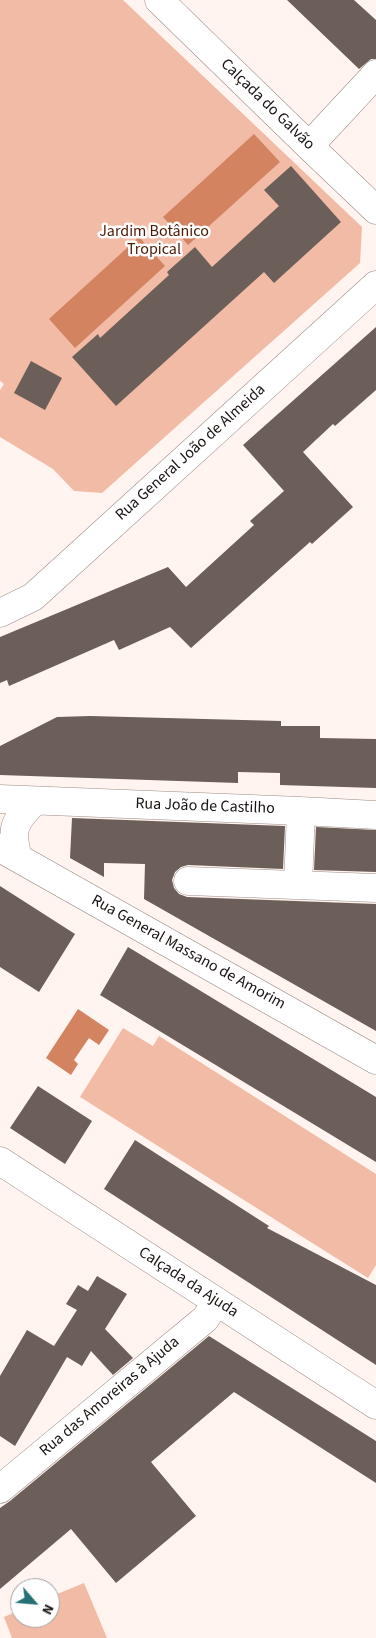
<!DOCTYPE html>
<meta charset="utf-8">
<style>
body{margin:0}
#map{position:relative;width:376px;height:1638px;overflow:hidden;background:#fff4f0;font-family:"Source Sans 3",sans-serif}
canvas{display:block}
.north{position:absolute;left:10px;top:1578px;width:50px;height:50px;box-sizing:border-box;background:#fff;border:1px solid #a3a1a0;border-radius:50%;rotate:117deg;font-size:14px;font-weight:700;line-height:20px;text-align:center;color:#191311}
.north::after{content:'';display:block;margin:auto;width:18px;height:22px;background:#257074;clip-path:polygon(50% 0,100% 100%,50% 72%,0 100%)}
</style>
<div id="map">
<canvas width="376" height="1638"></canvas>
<div class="north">N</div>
</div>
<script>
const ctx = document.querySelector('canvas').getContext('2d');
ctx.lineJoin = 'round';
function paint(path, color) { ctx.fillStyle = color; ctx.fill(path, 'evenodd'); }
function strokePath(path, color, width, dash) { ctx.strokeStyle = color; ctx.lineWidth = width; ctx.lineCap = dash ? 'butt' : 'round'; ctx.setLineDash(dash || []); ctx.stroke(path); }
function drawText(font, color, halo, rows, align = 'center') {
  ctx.font = font + ' "Source Sans 3",sans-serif'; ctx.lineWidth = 5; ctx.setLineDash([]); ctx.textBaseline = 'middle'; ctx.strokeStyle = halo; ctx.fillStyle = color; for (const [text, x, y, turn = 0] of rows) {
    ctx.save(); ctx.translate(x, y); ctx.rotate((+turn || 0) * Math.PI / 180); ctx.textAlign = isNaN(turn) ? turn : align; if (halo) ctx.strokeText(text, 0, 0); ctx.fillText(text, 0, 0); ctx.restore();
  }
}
const green = new Path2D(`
 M0,0H123L362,227L360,263L102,493L74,491L53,469L0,437V390L4,384L0,381Z
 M123,1028L153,1046L159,1036L376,1174V1265L368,1278L80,1097Z
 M84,1583L107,1638H12L4,1617L20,1610V1618H50V1597Z`);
const water = new Path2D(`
 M254,134L280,162L188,245L163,217Z
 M139,237L165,266L75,348L49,319Z
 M78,1009L109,1030L99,1045L89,1038L74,1060L78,1064L71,1075L46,1058Z`);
const building = new Path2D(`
 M287,0H354L376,20V59H371L359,69Z
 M291,166L341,222L274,283L264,272L116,406L72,357L98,334L100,338L169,275L167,272L195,247L212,267L279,206L264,190Z
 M376,327V390L335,426L333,424L303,452L353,507L312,544L310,542L191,648L170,627L119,650L114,640L9,686L7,680L0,683V637L168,567L186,587L254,525L250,521L284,491L243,445Z
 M31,361L62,378L45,410L14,393Z
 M90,716L281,721V726H320V738L376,739V788L280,785V773L238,772V783L0,775V746L57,717Z
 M72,818L285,826L283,869L188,865L181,867L175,872L172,880L174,888L179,894L187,897L376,904V1031L144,899L145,864L104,863V877L70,858Z
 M316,827L376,830V872L314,870Z
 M0,886L75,934L39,992L0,967Z
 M128,947L376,1097V1162L100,995Z
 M38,1086L92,1121L65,1164L10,1128Z
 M135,1140L269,1226L267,1228L376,1285V1365L104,1189Z
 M97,1276L127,1294L105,1329L133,1358L113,1375L91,1351L82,1366L67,1357L15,1446L0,1436V1376L27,1330L54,1346L77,1310L66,1304L78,1285L88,1291Z
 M209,1336L376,1441V1483L234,1392L151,1462L196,1516L116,1583L71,1529L0,1589V1508L10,1501Z`);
const street = new Path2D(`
 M159,0L309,146L376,210
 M309,146L376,74
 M0,613L33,597L376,285
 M0,799L301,811L376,815
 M0,848L376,1060
 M18,858C10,829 14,821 35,801
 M188,881L376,888
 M298,885L301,811
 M0,1489L205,1319L217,1302`);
const secondary = new Path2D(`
 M0,1161L376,1405`);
const streetNames = [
 ["Calçada do Galvão",267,105,44],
 ["Rua General João de Almeida",191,453,-42],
 ["Rua João de Castilho",205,807,2],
 ["Rua General Massano de Amorim",188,953,29],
 ["Calçada da Ajuda",188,1283,33],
 ["Rua das Amoreiras à Ajuda",110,1397,-40]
];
const parkNames = [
 ["Jardim Botânico",154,232],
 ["Tropical",154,250]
];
paint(green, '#f1bba6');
paint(water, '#d48361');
paint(building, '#6c5e58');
strokePath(street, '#9c8c86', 29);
strokePath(secondary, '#9c8c86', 29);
strokePath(street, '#fff', 28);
strokePath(secondary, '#fff', 28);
drawText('16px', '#191311', '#fff', streetNames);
drawText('16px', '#4c1800', '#fff', parkNames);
</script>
